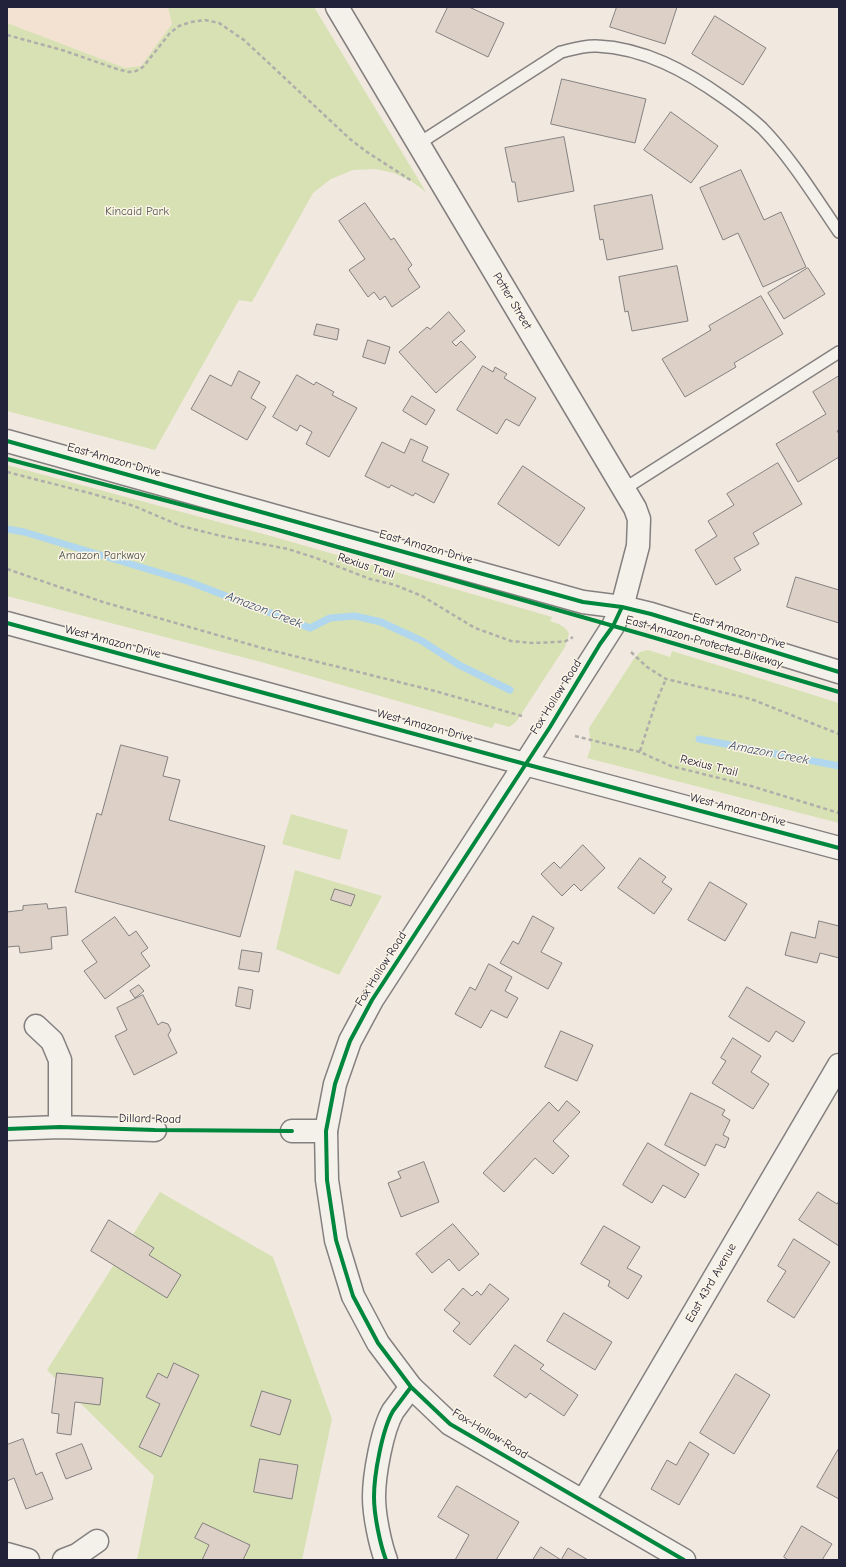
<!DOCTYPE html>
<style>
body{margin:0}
#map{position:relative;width:846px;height:1567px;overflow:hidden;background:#f1e9df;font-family:"Comic Neue",sans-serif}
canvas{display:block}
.frame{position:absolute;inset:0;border:8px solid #22223b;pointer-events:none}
</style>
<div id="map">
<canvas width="846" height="1567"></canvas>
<div class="frame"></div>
</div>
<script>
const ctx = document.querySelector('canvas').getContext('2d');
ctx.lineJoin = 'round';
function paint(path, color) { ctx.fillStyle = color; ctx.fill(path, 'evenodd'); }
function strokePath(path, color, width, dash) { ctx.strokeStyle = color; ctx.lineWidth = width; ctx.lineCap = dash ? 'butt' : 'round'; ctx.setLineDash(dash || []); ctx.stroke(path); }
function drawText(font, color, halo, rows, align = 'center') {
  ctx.font = font + ' "Comic Neue",sans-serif'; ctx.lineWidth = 3; ctx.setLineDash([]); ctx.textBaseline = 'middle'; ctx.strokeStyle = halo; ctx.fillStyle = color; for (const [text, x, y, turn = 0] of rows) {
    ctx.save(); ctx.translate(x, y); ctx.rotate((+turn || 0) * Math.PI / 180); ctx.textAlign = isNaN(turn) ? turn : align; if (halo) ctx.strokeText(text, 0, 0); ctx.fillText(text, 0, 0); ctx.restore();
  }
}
const built = new Path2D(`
 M7,7H168L172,24L141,66L125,68L7,23Z`);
const green = new Path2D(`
 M168,7H314L426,192L411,181L394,173L375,169L353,170L331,179L313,193L252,302L239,300L155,450L7,411V23L125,68L141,66L172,24Z
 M7,465L271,536L552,617L550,621C559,624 566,626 569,634L565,647L516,722L509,727L495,723L492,728L261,662L7,596Z
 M648,650L670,657L672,651L839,703V823L587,758L591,747L589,728L635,657L640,652Z
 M291,814L348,830L340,860L282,844Z
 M295,870L382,896L339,975L276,949Z
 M160,1192L273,1257L332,1419L302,1560H137L154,1476L47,1370Z`);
const stream = new Path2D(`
 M7,529L24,532L187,581L310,628L330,618L355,616L381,622L422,641L459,665L510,690
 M699,739L839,766`);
const building = new Path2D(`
 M448,7H469L504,23L488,57L436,32Z
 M617,7H677L665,44L610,27Z
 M715,16L766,48L743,85L692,54Z
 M562,79L646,99L635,143L551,124Z
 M671,112L718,146L691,183L644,150Z
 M564,137L574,191L518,202L515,182H512L505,148Z
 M741,170L764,220L781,212L806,267L763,287L738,233L723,240L700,188Z
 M652,195L663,249L607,260L603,239L600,240L594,206Z
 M365,203L391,240L394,238L412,265L408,269L420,287L392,307L385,296L380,300L374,292L368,297L349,270L365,259L339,221Z
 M677,266L688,321L632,331L628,311L625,312L619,277Z
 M808,268L825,294L784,319L768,293Z
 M761,296L783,334L734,363L736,367L685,397L662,359L711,330L709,326Z
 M449,312L465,331L452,342L456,346L461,341L476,357L436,393L399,352L427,327L430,329Z
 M317,324L339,329L337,340L314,335Z
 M368,340L390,347L385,364L363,357Z
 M483,366L493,372L495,367L507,374L504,378L536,398L519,426L506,419L497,434L457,410Z
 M239,371L260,382L251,398L266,407L247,440L191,409L210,375L231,386Z
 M297,375L314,385L316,382L334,392L332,395L357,408L329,457L306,444L312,432L300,425L297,431L273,417Z
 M839,376V430L837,431L839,434V457L798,482L776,444L826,414L813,392Z
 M412,396L435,410L426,425L403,411Z
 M411,439L428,447L422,461L449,474L434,503L415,493L413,496L391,485L389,488L365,476L382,442L404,453Z
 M778,463L802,504L753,533L759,544L734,558L741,570L716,585L695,550L717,536L708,521L734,505L727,494Z
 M523,466L585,508L559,546L498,504Z
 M796,577L839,590V623L787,607Z
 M121,745L168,757L163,776L180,780L169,820L265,846L240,937L75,892L97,813L101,815Z
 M583,845L605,868L581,891L574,884L562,896L541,874L554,862L560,868Z
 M640,858L666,877L662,882L672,889L654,914L618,888Z
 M710,882L747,904L725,941L688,920Z
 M335,889L355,895L351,906L331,900Z
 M47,904L48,909L66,907L68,935L51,937L52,949L20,953L19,946L7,947V912L23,910V906Z
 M533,916L554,928L541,952L562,963L548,989L500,963L513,941L518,944Z
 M115,917L129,936L136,931L148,948L141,953L150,966L105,999L84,971L97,962L82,941Z
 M819,921L839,926V958L820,953L817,963L785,955L791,932L815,938Z
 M242,950L262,953L259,972L239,969Z
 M489,964L512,977L505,991L518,998L507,1018L491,1010L481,1028L455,1014L470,987L475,990Z
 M139,985L144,991L135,998L130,991Z
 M239,987L253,990L250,1009L236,1006Z
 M747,987L805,1022L793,1042L776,1031L769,1042L729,1017Z
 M143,995L158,1025L162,1022L168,1024L171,1030L168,1035L177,1053L134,1075L115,1036L127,1030L117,1008Z
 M561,1031L593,1045L577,1081L545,1067Z
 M733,1038L761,1056L751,1072L769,1084L753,1109L712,1083L726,1061L721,1058Z
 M691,1093L725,1110L722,1115L730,1120L723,1135L729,1138L725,1148L716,1144L705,1166L665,1145Z
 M567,1101L580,1112L553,1141L569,1156L553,1174L535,1158L504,1192L483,1173L549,1102L558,1111Z
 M648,1143L699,1174L685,1198L663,1185L652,1203L623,1185Z
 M424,1162L439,1202L401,1217L388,1183L401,1178L398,1172Z
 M818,1192L837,1204L839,1201V1246L799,1220Z
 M109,1220L154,1248L149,1255L181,1275L167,1298L91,1251Z
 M453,1224L479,1254L459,1271L449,1259L432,1273L416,1254Z
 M604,1226L640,1247L627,1268L642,1276L628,1299L608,1286L610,1281L581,1264Z
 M794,1239L830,1262L794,1318L767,1301L786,1271L778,1266Z
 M490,1284L509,1299L470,1345L453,1331L460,1323L444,1310L463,1288L472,1296L477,1291L481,1295Z
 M564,1313L612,1342L595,1370L547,1341Z
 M515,1345L544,1365L540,1369L578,1395L564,1416L530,1393L526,1398L494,1376Z
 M174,1363L199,1375L161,1457L139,1447L160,1404L146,1397L158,1373L167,1378Z
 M57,1373L103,1378L100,1405L75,1402L71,1435L57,1433L59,1414L52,1413Z
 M736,1374L770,1395L734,1454L700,1433Z
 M262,1391L291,1400L280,1435L251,1426Z
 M23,1439L36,1475L42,1472L53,1499L26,1509L14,1478L7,1481V1445Z
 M690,1442L709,1454L679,1505L651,1489L667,1460L676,1465Z
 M82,1444L92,1469L66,1479L56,1454Z
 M839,1448V1499L817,1487Z
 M260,1459L298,1465L292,1499L254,1492Z
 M457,1486L519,1522L496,1560H455L469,1535L438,1517Z
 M203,1523L250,1545L243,1560H202L209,1545L195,1538Z
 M802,1526L832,1544L822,1560H788L784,1557Z
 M541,1547L561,1560L568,1548L588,1560H533Z`);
const path = new Path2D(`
 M7,35L62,50L117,69L129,72L136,71L143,67L170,33L179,26L191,22L205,20L219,23L244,40L350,139L367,152L412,181
 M7,472L93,494L134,506L181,526L221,536L288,549L316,558L370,579L395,585L422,596L475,628L511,641L533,643L557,642L566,641L573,637
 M7,569L103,602L262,648L435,691L522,716
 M631,652L647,667L666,679L751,699L839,734
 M575,736L640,752L671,766L751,786L839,813
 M640,751L656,702L666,679`);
const service = new Path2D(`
 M418,144L561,52C573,49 585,45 597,46C644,48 686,71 724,98C737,107 750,117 762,128C792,159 815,197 839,232
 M624,489L839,352`);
const minor = new Path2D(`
 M337,7L635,508L639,519L638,546L622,607
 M36,1026L52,1041L60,1060V1127
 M7,1129L60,1127L155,1130
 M292,1131H326
 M584,1500L839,1065
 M7,1554L28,1560
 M64,1560L77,1555L97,1541`);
const tertiary = new Path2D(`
 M7,441L583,602L622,607L651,614L839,672
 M622,607L613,626L525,764L839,848
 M386,1560C380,1544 374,1515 374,1497C374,1475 382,1430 393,1411C399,1403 405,1395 411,1387`);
const secondary = new Path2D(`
 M7,623L525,764L372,1000L350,1041L335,1084L326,1131L327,1180L336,1240L353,1296L378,1343L411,1387L450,1424L684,1560`);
const cycleway = new Path2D(`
 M7,441L583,602L622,607L651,614L839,672
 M7,459L271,528L645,635L839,692
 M622,607L613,626L600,644L550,727L372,1000L350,1041L335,1084L326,1131L327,1180L336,1240L353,1296L378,1343L411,1387L450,1424L684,1560
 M7,623L525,764L839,848
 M7,1129L60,1127L155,1130L292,1131
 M386,1560C380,1544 374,1515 374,1497C374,1475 382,1430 393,1411C399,1403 405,1395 411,1387`);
const parkNames = [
 ["Kincaid Park",137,212],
 ["Amazon Parkway",102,556]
];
const streetNames = [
 ["Potter Street",512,301,59],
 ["East Amazon Drive",114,460,16],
 ["East Amazon Drive",426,547,16],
 ["Rexius Trail",366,566,18],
 ["East Amazon Drive",739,631,17],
 ["West Amazon Drive",113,642,15],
 ["East Amazon Protected Bikeway",704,642,16],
 ["Fox Hollow Road",556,697,-58],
 ["West Amazon Drive",425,726,15],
 ["Rexius Trail",709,766,14],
 ["West Amazon Drive",738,810,15],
 ["Fox Hollow Road",381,969,-58],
 ["Dillard Road",150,1119,1],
 ["East 43rd Avenue",711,1283,-60],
 ["Fox Hollow Road",490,1434,31]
];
const waterNames = [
 ["Amazon Creek",264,610,21],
 ["Amazon Creek",769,753,11]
];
paint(built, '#f3e2d1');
paint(green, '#d7e1b4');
strokePath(stream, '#b0d7ee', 7);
paint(building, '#dcd0c7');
strokePath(building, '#848080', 1);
strokePath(service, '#848080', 14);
strokePath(minor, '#848080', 25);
strokePath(tertiary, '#848080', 25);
strokePath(secondary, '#848080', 25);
strokePath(path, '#b0adab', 2.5, [4, 3]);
strokePath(service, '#f4f1ea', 11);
strokePath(minor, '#f4f1ea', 22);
strokePath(tertiary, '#f4f1ea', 22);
strokePath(secondary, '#f4f1ea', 22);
strokePath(cycleway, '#00873e', 4);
drawText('12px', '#525954', '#fcf5e5', parkNames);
drawText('12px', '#22223b', '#fcf5e5', streetNames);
drawText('italic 13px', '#445672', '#fcf5e5', waterNames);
</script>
